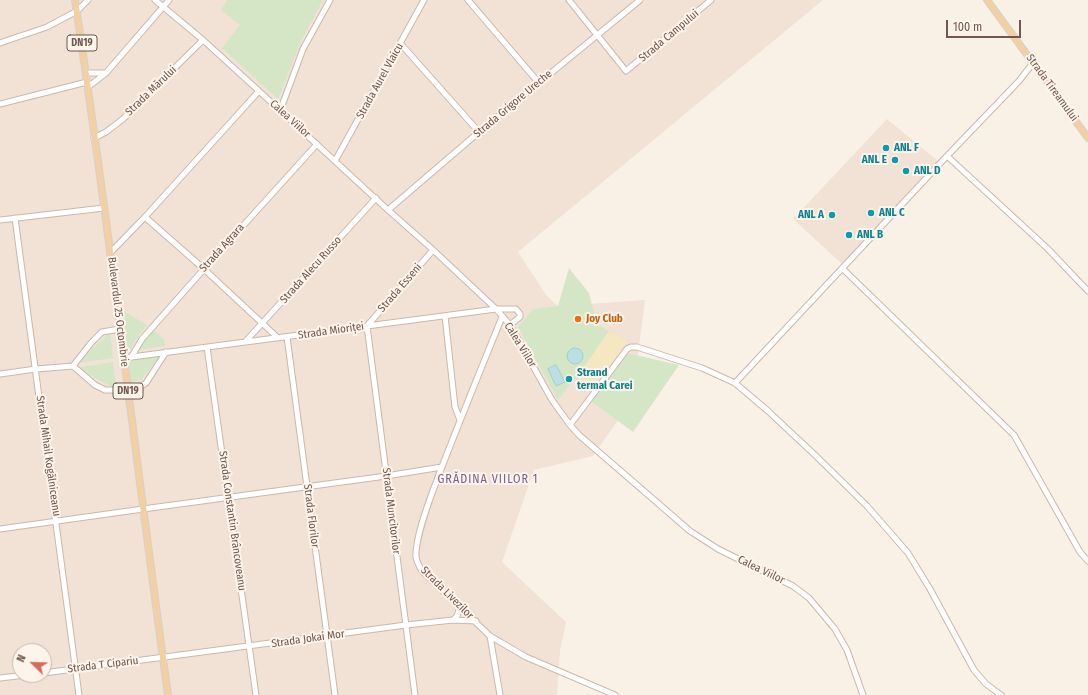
<!DOCTYPE html>
<meta charset="utf-8">
<style>
body{margin:0}
#map{position:relative;width:1088px;height:695px;overflow:hidden;background:#faf1e6;font-family:"Fira Sans Condensed",sans-serif}
canvas{display:block}
.north{position:absolute;left:12px;top:643px;width:40px;height:40px;box-sizing:border-box;background:#fdf5ec;border:1px solid #c5b6ac;border-radius:50%;rotate:293deg;font-size:11px;font-weight:700;line-height:16px;text-align:center;color:#71574d}
.north::after{content:'';display:block;margin:auto;width:14px;height:18px;background:#d86a56;clip-path:polygon(50% 0,100% 100%,50% 72%,0 100%)}
.scale{position:absolute;left:946px;top:20px;width:75px;height:18px;box-sizing:border-box;border:2px solid #71574d;border-top:0;padding-left:5px;font-size:12px;line-height:14px;white-space:nowrap;color:#71574d;-webkit-text-stroke:3px #fdf5ec;paint-order:stroke}
</style>
<div id="map">
<canvas width="1088" height="695"></canvas>
<div class="north">N</div>
<div class="scale">100 m</div>
</div>
<script>
const ctx = document.querySelector('canvas').getContext('2d');
ctx.lineJoin = 'round';
function paint(path, color) { ctx.fillStyle = color; ctx.fill(path, 'evenodd'); }
function strokePath(path, color, width, dash) { ctx.strokeStyle = color; ctx.lineWidth = width; ctx.lineCap = dash ? 'butt' : 'round'; ctx.setLineDash(dash || []); ctx.stroke(path); }
function drawText(font, color, halo, rows, align = 'center') {
  ctx.font = font + ' "Fira Sans Condensed",sans-serif'; ctx.lineWidth = 4; ctx.setLineDash([]); ctx.textBaseline = 'middle'; ctx.strokeStyle = halo; ctx.fillStyle = color; for (const [text, x, y, turn = 0] of rows) {
    ctx.save(); ctx.translate(x, y); ctx.rotate((+turn || 0) * Math.PI / 180); ctx.textAlign = isNaN(turn) ? turn : align; if (halo) ctx.strokeText(text, 0, 0); ctx.fillText(text, 0, 0); ctx.restore();
  }
}
const residential = new Path2D(`
 M0,0H823L518,252L547,296L558,306L645,300L632,400L593,456L534,470L502,562L566,622L560,651L557,695H0ZM20,651H44V675H20Z
 M887,119L938,161L842,264L793,219Z`);
const green = new Path2D(`
 M227,0H323L302,39L278,99L222,48L240,25L221,10Z
 M569,268L589,293L597,325L628,341L591,390L574,379L558,400L518,327L533,309L558,306Z
 M122,310L147,325L135,341L130,350H127Z
 M151,328L164,339L165,346L137,350Z
 M110,332L113,358L78,363Z
 M627,353L679,365L633,432L591,401Z
 M160,356L141,380L131,382L128,359Z
 M113,362L116,389L76,368Z`);
const sand = new Path2D(`
 M609,331L628,341L591,390L576,378Z`);
const water = new Path2D(`
 M567 356a8 8 0 1 1 16 0a8 8 0 1 1-16 0Z
 M556,365L565,382L556,386L548,369Z`);
const minor = new Path2D(`
 M155,0L203,40L259,91L388,210L431,248L496,309L510,325L552,400L570,425L579,435L690,531L718,549L793,586L809,598L835,629L847,650L863,695
 M468,0L539,83
 M569,0L626,71L711,0
 M0,43L47,27L77,11L88,0
 M400,43L479,132
 M86,73H106
 M88,87L106,73L169,0
 M0,104L87,82
 M280,111L303,49L330,0
 M94,138L106,132L123,119L203,40
 M947,156L1047,248L1088,291
 M335,161L424,0
 M388,210L479,132L640,0
 M145,217L204,269L278,338
 M15,218L79,695
 M0,220L104,208
 M110,253L145,217L259,91
 M843,269L1014,435L1080,552L1088,561
 M445,316L455,407L460,420
 M287,337L335,695
 M245,342L376,198
 M207,347L256,695
 M132,356L142,339L204,269L317,144
 M124,358L496,309H516L520,314V317L510,325
 M73,366L95,385L105,390H128L140,387L146,383L166,352
 M73,366L91,343L102,332L120,329
 M0,374L36,369L73,366
 M735,383L947,156L1019,81L1033,63
 M570,425L627,349L631,347H637L702,368L735,383L768,411L815,455L867,506L908,553L930,589L974,670L986,684L1001,695
 M0,529L143,509L386,476L442,467
 M453,620L457,616L460,607
 M490,636L526,657L615,695
 M44,673L406,625L453,620L476,621
 M0,678L26,675
 M415,695L367,326L433,250
 M500,695L490,636L422,571C419,566 417,562 416,557C415,536 432,493 440,472C460,420 481,369 502,317`);
const major = new Path2D(`
 M75,0C110,231 136,463 168,695
 M987,0L1088,138`);
const markers = [
 [886,148,4,"#0f9aa8"],
 [895,160,4,"#0f9aa8"],
 [906,171,4,"#0f9aa8"],
 [871,213,4,"#0f9aa8"],
 [832,215,4,"#0f9aa8"],
 [849,235,4,"#0f9aa8"],
 [578,319,4,"#e8710a"],
 [569,379,4,"#0f9aa8"]
];
const shields = [
 [82,43,30],
 [128,391,30]
];
const shieldNames = [
 ["DN19",82,43],
 ["DN19",128,391]
];
const streetNames = [
 ["Strada Campului",669,36,-40],
 ["Strada Aurel Vlaicu",380,81,-61],
 ["Strada Tireamului",1052,88,54],
 ["Strada Mărului",151,91,-44],
 ["Strada Grigore Ureche",513,104,-40],
 ["Calea Viilor",290,119,42],
 ["Strada Agrara",222,248,-48],
 ["Strada Alecu Russo",311,270,-48],
 ["Strada Esseni",400,288,-49],
 ["Bulevardul 25 Octombrie",118,312,83],
 ["Strada Mioriței",331,331,-8],
 ["Calea Viilor",520,345,58],
 ["Strada Mihail Kogălniceanu",48,456,82],
 ["Strada Muncitorilor",391,511,83],
 ["Strada Florilor",311,516,83],
 ["Strada Constantin Brâncoveanu",232,521,82],
 ["Calea Viilor",761,570,26],
 ["Strada Livezilor",447,593,45],
 ["Strada Jokai Mor",308,639,-8],
 ["Strada T Cipariu",103,665,-7]
];
const cultureNames = [
 ["ANL F",894,148],
 ["ANL E",887,160,"right"],
 ["ANL D",914,171],
 ["ANL C",879,213],
 ["ANL A",824,215,"right"],
 ["ANL B",857,235],
 ["Strand",577,373],
 ["termal Carei",577,386]
];
const foodNames = [
 ["Joy Club",586,319]
];
const neighbourhoodNames = [
 ["GRĂDINA VIILOR 1",488,480]
];
paint(residential, '#f1e2d5');
paint(green, '#d5e6c6');
paint(sand, '#f6e7c3');
paint(water, '#bcdfe2');
strokePath(water, '#a3ced2', 1);
strokePath(minor, '#cbb8ad', 7);
strokePath(major, '#d7d0cd', 8);
strokePath(minor, '#fff', 5);
strokePath(major, '#f2d0a4', 6);
for (const [x, y, r, color] of markers) { const dot = new Path2D(); dot.arc(x, y, r, 0, 2 * Math.PI); ctx.fillStyle = color; ctx.fill(dot); strokePath(dot, '#fdf5ec', 1.5); }
for (const [x, y, w] of shields) { const box = new Path2D(); box.roundRect(x - w / 2, y - 8, w, 16, 3); ctx.fillStyle = '#fdf5ec'; ctx.fill(box); strokePath(box, '#71574d', 1); }
drawText('bold 10px', '#71574d', null, shieldNames);
drawText('11px', '#71574d', '#fdf5ec', streetNames);
drawText('bold 11px', '#0d838f', '#fdf5ec', cultureNames, 'left');
drawText('bold 11px', '#c56008', '#fdf5ec', foodNames, 'left');
ctx.letterSpacing = '1px';
drawText('12px', '#7c658c', '#fdf5ec', neighbourhoodNames);
ctx.letterSpacing = '0px';
</script>
